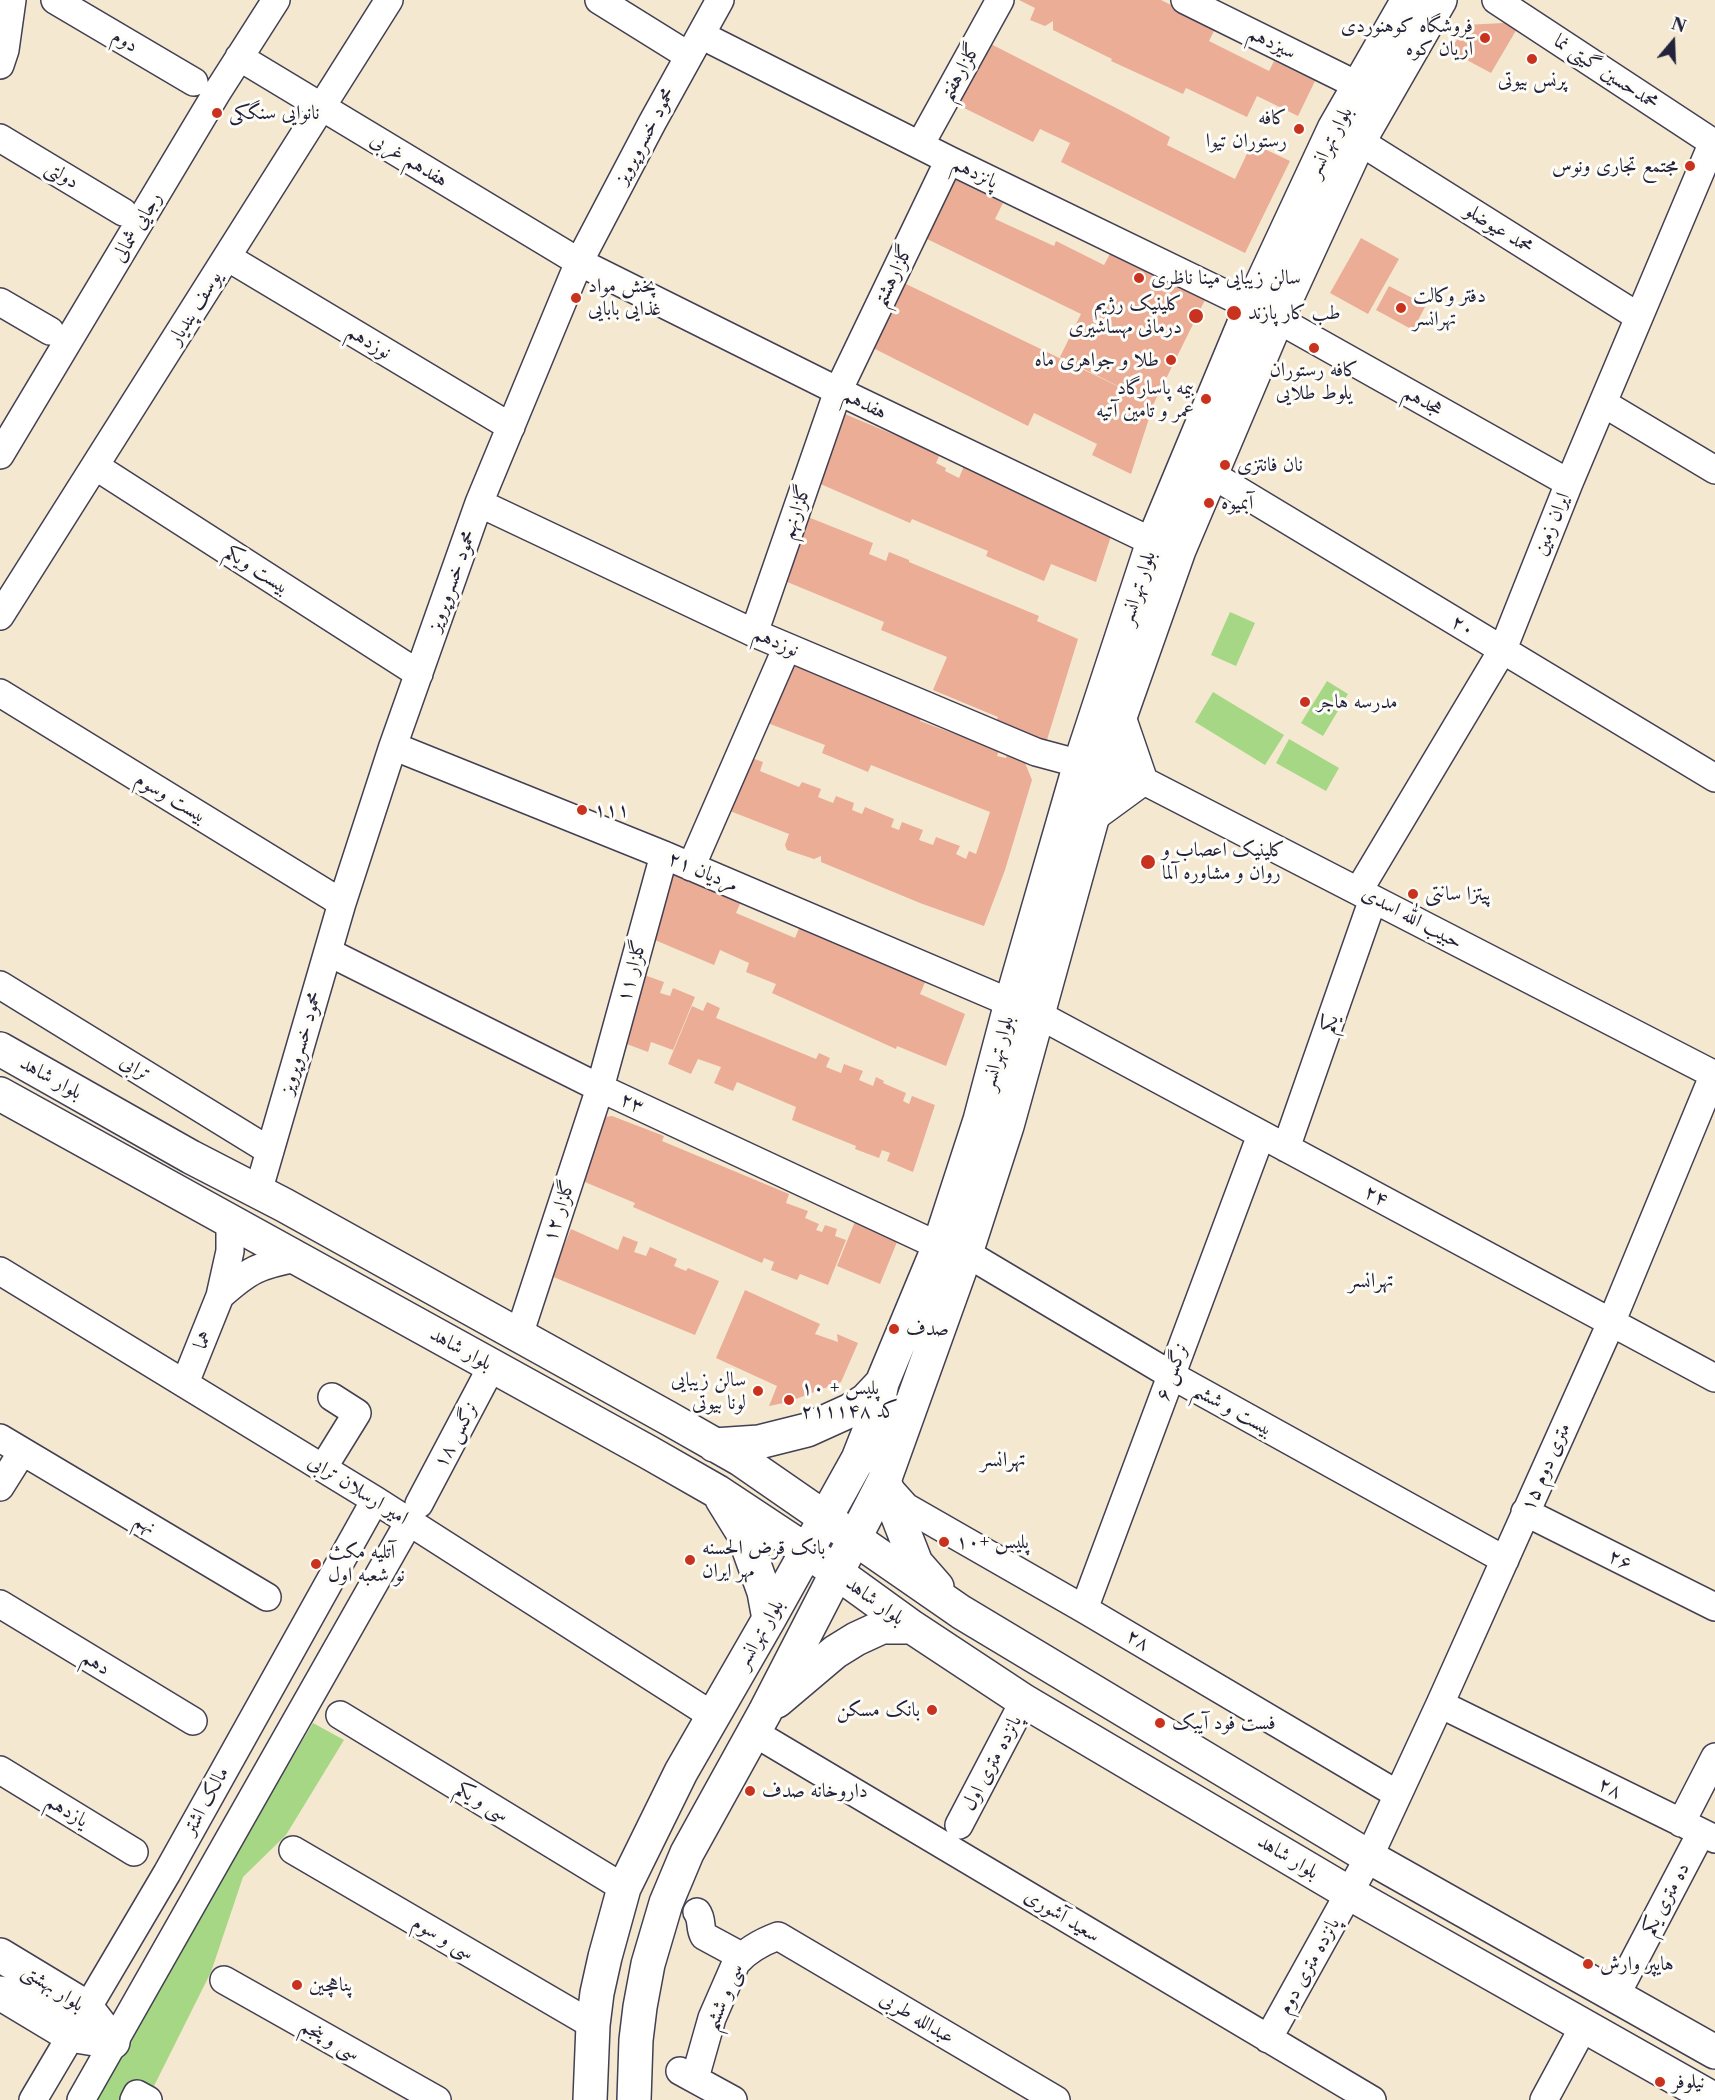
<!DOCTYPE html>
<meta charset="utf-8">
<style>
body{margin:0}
#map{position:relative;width:1715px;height:2100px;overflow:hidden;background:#f5e8d1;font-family:"Libre Caslon Text",serif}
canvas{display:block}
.north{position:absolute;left:1643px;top:12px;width:60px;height:60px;-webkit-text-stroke:4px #fdfcf7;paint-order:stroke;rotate:19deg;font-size:16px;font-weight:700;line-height:24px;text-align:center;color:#22223b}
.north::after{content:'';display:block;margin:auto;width:21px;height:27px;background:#22223b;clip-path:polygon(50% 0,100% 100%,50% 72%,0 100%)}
</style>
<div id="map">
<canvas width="1715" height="2100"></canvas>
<div class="north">N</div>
</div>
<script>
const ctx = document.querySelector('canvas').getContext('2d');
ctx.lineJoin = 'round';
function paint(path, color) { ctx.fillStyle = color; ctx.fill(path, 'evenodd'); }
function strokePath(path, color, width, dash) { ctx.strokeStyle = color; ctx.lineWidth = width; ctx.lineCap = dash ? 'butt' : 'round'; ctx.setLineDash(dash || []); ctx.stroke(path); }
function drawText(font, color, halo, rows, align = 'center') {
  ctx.font = font + ' "Libre Caslon Text",Amiri,serif'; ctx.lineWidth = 6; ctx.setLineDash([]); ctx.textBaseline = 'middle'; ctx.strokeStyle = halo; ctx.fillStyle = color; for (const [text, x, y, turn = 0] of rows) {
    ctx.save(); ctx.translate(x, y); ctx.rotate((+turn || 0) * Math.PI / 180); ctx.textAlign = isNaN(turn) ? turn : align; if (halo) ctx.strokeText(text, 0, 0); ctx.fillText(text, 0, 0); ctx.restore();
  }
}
const green = new Path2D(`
 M1230,612L1255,623L1236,666L1211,655Z
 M1327,681L1348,694L1323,736L1301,723Z
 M1213,692L1284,735L1265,765L1195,722Z
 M1289,739L1339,768L1326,791L1276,763Z
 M313,1723L344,1740L286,1835L243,1877L211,1972L147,2100H93L121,2048Z`);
const building = new Path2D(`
 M1019,0H1161L1216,27L1209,41L1269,71L1274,61L1315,81L1298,116L1257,96L1247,117L1186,88L1183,94L1111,61L1112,59L1053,30V21L1045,26L1030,20L1035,8Z
 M1521,22L1491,73L1450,51L1466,25Z
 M985,41L1122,111L1170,137L1167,145L1235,179L1252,143L1290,161L1245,253L1061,162L1070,143L1040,129L1033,142L954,103Z
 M952,178L1003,203L995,219L1054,246L1056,241L1104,265L1110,254L1205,300L1154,403L1131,474L1092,455L1097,444L1034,413L1028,426L873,348L904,283L1138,396L1060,357L1081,314L923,237Z
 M1361,238L1399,259L1368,314L1330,293Z
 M1389,286L1426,305L1413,330L1376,310Z
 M833,409L940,454L936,463L946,468L945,471L959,478L964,466L1113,530L1096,582L1051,564L1044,581L986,556L988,551L912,519L910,523L809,479Z
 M803,515L873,543L869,554L886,561L889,552L909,560V562L1039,616L1037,621L1078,639L1046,743L996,722L998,717L933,690L947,657L881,630L884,622L780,579Z
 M789,659L922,715L920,721L963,737L965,734L1000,748L997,756L1006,758L1008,752L1023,758L1032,780L1005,870L984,926L920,903L821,862V856L814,859L787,850L785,845L789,834L730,811L752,758L763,762L760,771L799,787L802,782L821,789L818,797L833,803L836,796L854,803L852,810L862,814L865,807L894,819L891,827L899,830L902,822L923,830L919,840L933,845L936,837L960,846L956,854L966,859L969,851L976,854L990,812L871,765L868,772L822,753L825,745L765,722Z
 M671,870L742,899L736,913L795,938L800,926L926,980L920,994L965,1014L946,1066L897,1046L896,1049L772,993L776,984L746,972L749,963L720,950L714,965L650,938Z
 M644,975L664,982L660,993L670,996L673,988L695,997L673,1050L651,1042L648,1052L624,1043Z
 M707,1002L720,1008L716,1018L816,1059L819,1053L830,1058L826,1067L841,1073L844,1064L863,1071L859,1080L873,1086L876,1077L884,1081L883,1083L906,1093L903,1101L909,1104L912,1096L935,1105L913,1172L887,1161L890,1153L882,1150L879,1158L855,1149L856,1146L792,1120L796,1107L737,1082L733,1091L714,1083L721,1067L698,1059L691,1074L668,1064L692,1006L703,1011Z
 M612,1116L664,1136L662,1141L789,1194L786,1203L808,1211L805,1218L819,1224L816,1230L822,1232L825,1225L837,1229L835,1236L846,1240L828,1285L800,1274L797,1280L771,1270L774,1262L764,1258L762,1263L633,1207L635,1203L580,1180L605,1117Z
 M856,1219L899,1237L880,1284L837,1266Z
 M571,1229L618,1250L623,1236L638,1242L634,1252L646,1256L650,1247L677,1259L674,1266L686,1271L688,1268L719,1281L695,1335L551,1276Z
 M745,1290L820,1324L815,1334L838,1342L837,1334L858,1343L841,1382L788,1402L769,1406L777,1386L716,1358Z`);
const minor = new Path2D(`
 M55,0L194,82
 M599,0L689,56
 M1185,0L1359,86
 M1496,0L1715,144
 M701,35L949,160L1277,319L1569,483
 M239,57L579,262L838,391L1153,542
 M0,65L5,50L12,0
 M0,138L123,212
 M1359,141L1639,317
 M920,145L1000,0
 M227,257L511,427
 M0,302L50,331
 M1603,403L1715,470
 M0,455L216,94L276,0
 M95,466L419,674
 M1211,474L1715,778
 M479,503L754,633L1036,752L1144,781L1715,1075
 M0,616L389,0
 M754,633L838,391L949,160
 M0,693L342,903
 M393,746L664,855L1011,1003
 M1092,819L1144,781L1121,714
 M691,867L787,647
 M1359,890L1503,649L1569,483L1713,142
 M328,952L600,1088L939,1246
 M0,985L270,1151
 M1037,1014L1715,1378
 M1286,1148L1373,899
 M258,1192L342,903L393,746L479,503L579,262L652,123L720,0
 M966,1253L1171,1375L1505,1560
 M0,1271L375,1500L713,1716
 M220,1296C249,1270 259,1265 297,1258
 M519,1335L600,1088L664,855
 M185,1383L220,1296L230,1251V1221
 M0,1438L267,1597
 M323,1468L357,1413L332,1397
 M0,1487L22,1452
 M888,1487L906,1507L1084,1609L1397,1794
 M419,1504L492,1366
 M1525,1512L1715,1607
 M0,1604L193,1721
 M1084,1609L1261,1135
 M1440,1704L1715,1839
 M340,1715L624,1888
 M753,1732L1372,2100
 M0,1770L134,1852
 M1681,1823L1715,1757
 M959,1825L1024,1701
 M293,1850L593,2025
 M697,1912C703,1920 699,1928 704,1936L741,1956
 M224,1980L437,2100
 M1615,1997L1701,1833
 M1268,2039L1369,1857L1440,1704L1611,1323L1714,1074
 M680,2071L733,2100
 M695,2078L712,2018L736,1963C747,1950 762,1942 778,1936L1056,2100
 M33,2100L167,1873L375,1500
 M81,2100L409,1522
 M134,2100L137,2094L148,2100
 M1544,2100L1584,2026`);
const major = new Path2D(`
 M0,1049L191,1157L284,1205L668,1418L740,1459L961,1612L1369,1857L1715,2052
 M0,1094L648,1452L718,1492L807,1551L912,1627L1024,1701L1349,1893L1715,2100
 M714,1445L759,1442L807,1430L849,1411L866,1400L882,1383
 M884,1481L916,1563L937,1587
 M722,1499L743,1533L764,1592L769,1619
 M777,1701L835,1652L856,1639L882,1627H912
 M0,1955L86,2007L113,2042
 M0,1993L70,2035L113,2042
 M590,2100L593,2025L597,1993L605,1957L624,1888L681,1772L769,1619L858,1459L875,1416L882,1383L939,1246L980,1120L1011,1003L1080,764L1153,542L1251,307L1334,129L1408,0
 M634,2100L636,2040L640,2007L648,1964L666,1903L687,1853L765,1712L884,1481L966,1253L1007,1126L1121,714L1179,550L1277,319L1359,141L1440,0`);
const markers = [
 [1485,38,6,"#c8321e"],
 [1532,59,6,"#c8321e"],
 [217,113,6,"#c8321e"],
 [1299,129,6,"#c8321e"],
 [1690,166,6,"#c8321e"],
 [1139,278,6,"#c8321e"],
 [576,298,6,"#c8321e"],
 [1401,308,6,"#c8321e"],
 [1234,313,8,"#c8321e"],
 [1196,316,8,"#c8321e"],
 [1314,348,6,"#c8321e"],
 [1171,360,6,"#c8321e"],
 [1206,399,6,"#c8321e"],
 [1225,465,6,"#c8321e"],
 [1209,503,6,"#c8321e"],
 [1305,702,6,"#c8321e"],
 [582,810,6,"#c8321e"],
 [1148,862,8,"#c8321e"],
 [1413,894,6,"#c8321e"],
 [894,1329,6,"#c8321e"],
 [758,1391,6,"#c8321e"],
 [789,1400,6,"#c8321e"],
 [944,1542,6,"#c8321e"],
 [690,1560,6,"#c8321e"],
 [316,1564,6,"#c8321e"],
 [932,1710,6,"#c8321e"],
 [1160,1723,6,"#c8321e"],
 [750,1791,6,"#c8321e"],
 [1588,1964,6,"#c8321e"],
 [297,1985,6,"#c8321e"],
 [1660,2082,6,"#c8321e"]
];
const poiNames = [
 ["فروشگاه کوهنوردی",1473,26,"right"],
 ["آریان کوه",1473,49,"right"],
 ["پرنس بیوتی",1532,80,"center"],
 ["نانوایی سنگکی",229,113],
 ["کافه",1287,118,"right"],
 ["رستوران تیوا",1287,141,"right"],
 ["مجتمع تجاری ونوس",1678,166,"right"],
 ["سالن زیبایی مینا ناظری",1151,278],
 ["پخش مواد",588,286],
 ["غذایی بابایی",588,309],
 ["دفتر وکالت",1413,296],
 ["تهرانسر",1413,319],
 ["کلینیک رژیم",1182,304,"right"],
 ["درمانی مهساشیری",1182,327,"right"],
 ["طب کار پازند",1248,313],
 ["طلا و جواهری ماه",1159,360,"right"],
 ["کافه رستوران",1314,370,"center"],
 ["يلوط طلایی",1314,393,"center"],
 ["بیمه پاسارگاد",1194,388,"right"],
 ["عمر و تامین آتیه",1194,411,"right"],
 ["نان فانتزی",1237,465],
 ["آبمیوه",1221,503],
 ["مدرسه هاجر",1317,702],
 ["۱۱۱",594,810],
 ["کلینیک اعصاب و",1162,850],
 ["روان و مشاوره آلما",1162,873],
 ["پیتزا سانتی",1425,894],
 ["صدف",906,1329],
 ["سالن زیبایی",746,1380,"right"],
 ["لونا بیوتی",746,1403,"right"],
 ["پلیس + ۱۰",801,1388],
 ["کد ۲۱۱۱۴۸",801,1411],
 ["پلیس +۱۰",956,1542],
 ["بانک قرض الحسنه",702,1548],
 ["مهر ایران",702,1571],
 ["آتلیه مکث",328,1552],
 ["نو شعبه اول",328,1575],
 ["بانک مسکن",920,1710,"right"],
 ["فست فود آیبک",1172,1723],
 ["داروخانه صدف",762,1791],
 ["هایپر وارش",1600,1964],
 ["پناهچین",309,1985],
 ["نیلوفر",1672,2082]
];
const streetNames = [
 ["دوم",125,41,30],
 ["سیزدهم",1272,43,26],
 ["گلزارهفتم",960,72,-61],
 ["محمدحسین گیتی نما",1606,72,33],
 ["محمود خسروپرویز",645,136,-62],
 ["بلوار تهرانسر",1330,142,-63],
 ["هفدهم غربی",409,160,31],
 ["پانزدهم",975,173,26],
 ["دولتی",62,175,31],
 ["رجایی شمالی",137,227,-59],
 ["محمد عیوضلو",1499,229,32],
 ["گلزارهشتم",893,276,-64],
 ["یوسف پندیار",195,308,-58],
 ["نوزدهم",369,342,31],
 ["هجدهم",1423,401,29],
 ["هفدهم",865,404,26],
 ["گلزارنهم",796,512,-71],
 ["ایران زمین",1552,524,-68],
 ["بیست ویکم",257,570,33],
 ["محمود خسروپرویز",452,581,-70],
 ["بلوار تهرانسر",1138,588,-72],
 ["۲۰",1463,626,31],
 ["نوزدهم",776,642,24],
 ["بیست وسوم",171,798,31],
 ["۲۱ مردیان",703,872,23],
 ["حبیب الله اسدی",1412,918,28],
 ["گلزار ۱۱",632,971,-75],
 ["یکم",1330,1024,-71],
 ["محمود خسروپرویز",301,1043,-74],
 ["بلوار تهرانسر",998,1053,-75],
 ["ترابی",135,1068,32],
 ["بلوار شاهد",51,1078,29],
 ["۲۳",632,1103,25],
 ["۲۴",1376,1196,28],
 ["گلزار ۱۲",559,1211,-72],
 ["هما",203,1340,-68],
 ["بلوار شاهد",461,1349,29],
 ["نرگس ۶",1172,1372,-70],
 ["بیست و ششم",1233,1410,29],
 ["نرگس ۱۸",456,1435,-62],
 ["۱۵ متری دوم",1546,1467,-66],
 ["امیر ارسلان ترابی",358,1490,32],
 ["نهم",145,1524,31],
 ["۲۶",1620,1560,27],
 ["بلوار شاهد",875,1601,36],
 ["بلوار تهرانسر",760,1634,-60],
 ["۲۸",1138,1640,31],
 ["دهم",96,1663,31],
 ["پانزده متری اول",992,1763,-62],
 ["۲۸",1610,1788,26],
 ["مالک اشتر",206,1801,-61],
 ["سی و یکم",482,1802,31],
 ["یازدهم",67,1811,31],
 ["بلوار شاهد",1288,1857,31],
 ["ده متری یکم",1666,1899,-62],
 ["سعید آشوری",1062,1916,31],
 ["سی و سوم",443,1938,30],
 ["پانزده متری دوم",1309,1966,-61],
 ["بلوار بهشتی",53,1988,33],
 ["سی و ششم",724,1997,-67],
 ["عبدالله طربی",917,2018,31],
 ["سی و پنجم",330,2040,29]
];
const neighbourhoodNames = [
 ["تهرانسر",1371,1281],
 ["تهرانسر",1003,1460]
];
paint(green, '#a6d785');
paint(building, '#ebad95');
strokePath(minor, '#424052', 30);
strokePath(major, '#424052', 36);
strokePath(minor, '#fff', 27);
strokePath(major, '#fff', 33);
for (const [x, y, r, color] of markers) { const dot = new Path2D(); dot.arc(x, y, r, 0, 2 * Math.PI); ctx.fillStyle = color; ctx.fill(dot); strokePath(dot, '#fdfcf7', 2); }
drawText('20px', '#22223b', '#fdfcf7', poiNames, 'left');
drawText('20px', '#22223b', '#fdfcf7', streetNames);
drawText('21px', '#22223b', '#fdfcf7', neighbourhoodNames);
</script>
